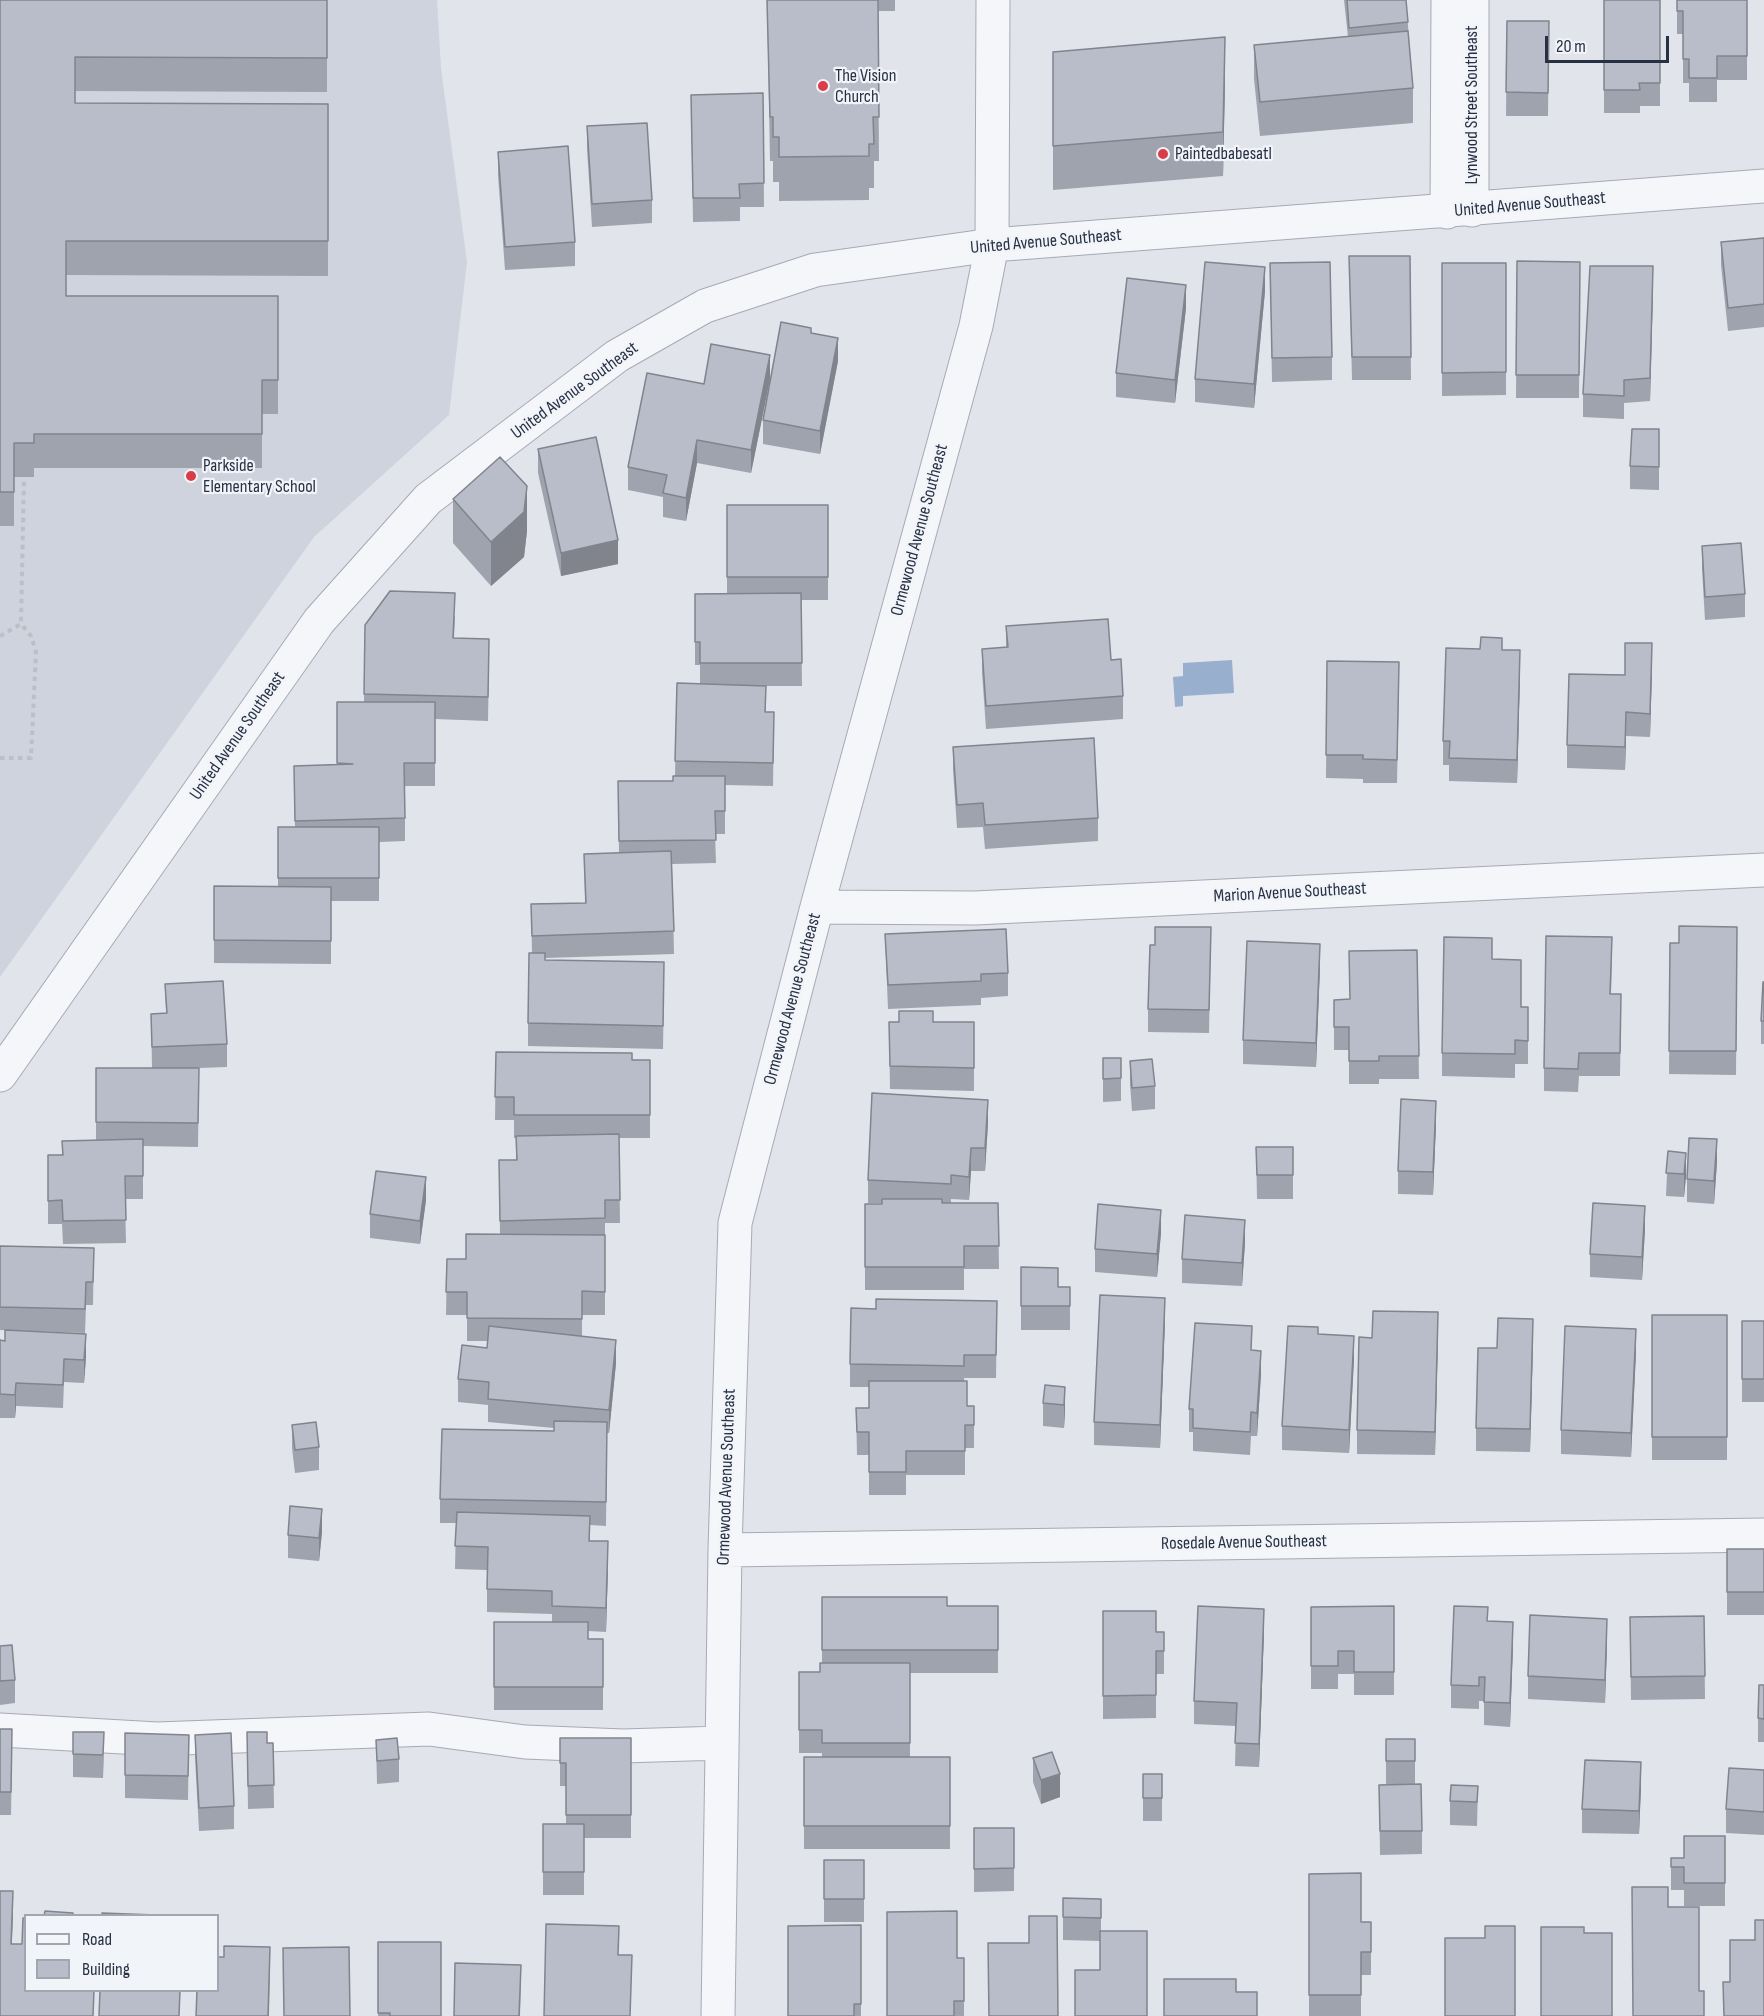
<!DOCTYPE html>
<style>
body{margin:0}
#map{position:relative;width:1764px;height:2016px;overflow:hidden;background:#e1e4eb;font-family:"Sofia Sans Condensed",sans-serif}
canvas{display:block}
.legend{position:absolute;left:24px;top:1914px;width:195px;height:78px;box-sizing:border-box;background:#f1f4f8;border:2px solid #a1a6b0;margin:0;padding:8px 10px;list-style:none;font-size:18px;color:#283044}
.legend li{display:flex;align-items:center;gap:12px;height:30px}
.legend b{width:30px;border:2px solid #a1a6b0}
.scale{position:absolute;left:1545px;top:36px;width:124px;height:27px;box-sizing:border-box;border:3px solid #283044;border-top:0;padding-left:8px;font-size:18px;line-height:21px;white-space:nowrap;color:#283044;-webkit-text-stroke:4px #f1f4f8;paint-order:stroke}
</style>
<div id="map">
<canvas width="1764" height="2016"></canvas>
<ul class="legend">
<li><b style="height:8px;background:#f4f6f9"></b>Road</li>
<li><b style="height:16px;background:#b8bdc9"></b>Building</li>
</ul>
<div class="scale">20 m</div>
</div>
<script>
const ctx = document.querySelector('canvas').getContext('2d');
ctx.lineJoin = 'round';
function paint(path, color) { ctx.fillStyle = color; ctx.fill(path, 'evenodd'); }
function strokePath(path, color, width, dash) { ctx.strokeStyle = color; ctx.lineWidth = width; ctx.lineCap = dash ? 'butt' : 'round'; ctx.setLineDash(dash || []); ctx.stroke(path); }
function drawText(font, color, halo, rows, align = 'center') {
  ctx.font = font + ' "Sofia Sans Condensed",sans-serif'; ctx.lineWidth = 4.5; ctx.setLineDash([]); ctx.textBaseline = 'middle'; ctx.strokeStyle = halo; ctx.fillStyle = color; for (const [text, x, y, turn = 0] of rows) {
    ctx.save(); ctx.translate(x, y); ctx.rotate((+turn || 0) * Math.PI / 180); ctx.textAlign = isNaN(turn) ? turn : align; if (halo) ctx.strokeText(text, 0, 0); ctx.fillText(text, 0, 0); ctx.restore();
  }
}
const built = new Path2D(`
 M0,0H437L441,68L467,262L449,415L314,537L0,977Z`);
const water = new Path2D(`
 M1232,660L1234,693L1183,696V706L1175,707L1173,677L1183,676V663Z`);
const path = new Path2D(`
 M0,636L21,624L24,477
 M0,758H31L36,652L31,636L21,624`);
const minor = new Path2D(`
 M1472,210V0
 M1447,212L1448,0
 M817,907L975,908L1764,870
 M0,1075L319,621L428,499L617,356L705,306L815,270L992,245L1764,186
 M725,1550L1764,1535
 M0,1730L157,1739L429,1729L525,1742L623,1746L722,1743
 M718,2016L725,1550L735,1223L817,907L976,326L992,245L993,0`);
const wall = new Path2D(`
 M0,0H327V92L75,91V103L328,104V276L66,275V296H278V414H262V468H34V477H14V526H0Z
 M767,0H895V11H878L879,161H874V188H869V200L779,201V182H773V161H770Z
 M1344,0H1406L1413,88V123L1260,136L1254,79V45L1348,37Z
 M1604,0H1660V106H1640V113H1604Z
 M1677,0H1747V80H1717V102H1689V83H1683V34H1677Z
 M1507,21H1549L1548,116H1506Z
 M1053,52L1225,81L1223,176L1053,190Z
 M763,93L764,207H740V221L693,222L691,95Z
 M587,126L652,200V223L592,227L587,149Z
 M498,152L575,242V266L505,270L498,175Z
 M1764,238V327L1728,331L1721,265V242Z
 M1349,256H1410L1411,380H1352Z
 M1517,261L1580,262L1579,398H1516Z
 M1270,263L1332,357V380L1272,382Z
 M1442,263H1506V395L1442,396Z
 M1653,289L1650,401L1624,403V419L1583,417V394Z
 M1265,291L1254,408L1195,402V379Z
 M1186,308L1175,403L1116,397V373Z
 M811,333L838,361L820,454L763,444V420Z
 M770,379L751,473L697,463L686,521L663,517V497L628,490V467L704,384Z
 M1659,429V490L1630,489V466Z
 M538,449L618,564L561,576L538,473Z
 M453,499L527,531L524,557L491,586L453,543Z
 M727,505H828V600H801L802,686H766V712H774L773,786L725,785V834H715L716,863L672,864L674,954L545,958V960L664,985L663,1049L528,1046V1023L532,953L531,904L585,903L584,854L619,853L618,781H673L675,776L677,683L700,684V665H695V594L727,593Z
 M1702,546L1745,594V617L1705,620L1702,569Z
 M455,616L454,638L489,662L488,721L435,719V786H405V841L379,842V901H331V964L214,963V886L278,887V827H295L294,766L337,765V702H364L365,625Z
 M1006,626L1111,660L1123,696V719L986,729L982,672V649L1006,647Z
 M1502,650L1520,674L1517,783L1449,781V765H1443V741Z
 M1327,661L1399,685L1397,783H1363V779L1326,778Z
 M1652,667L1650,737L1626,736L1625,770L1567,768V745L1625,675Z
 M953,747L1098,818V841L985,849L983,827L957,828L953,770Z
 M1211,927L1209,1033L1148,1032V1009L1155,945Z
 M1737,927L1736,1075L1669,1074L1670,943H1679Z
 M885,934L1008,973V996L981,998V1005L888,1009Z
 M1417,950L1419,1079H1379V1084H1349V1050H1334V1000L1350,999Z
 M1492,959L1521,1007H1528V1064H1515V1078L1442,1076V1053Z
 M1612,960L1611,994L1621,1017L1620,1076H1579L1578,1092L1544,1091V1068Z
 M1320,967L1316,1067L1243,1064V1040Z
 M1764,982V1044H1761V1021Z
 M165,984L227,1044V1067L199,1068L198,1147L143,1146V1199H125L126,1243L63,1244L62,1224H48V1155H62V1141L96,1140V1068H152L151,1014L166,1013Z
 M889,1022H974V1091L890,1089Z
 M496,1052L632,1060H650V1138H619L620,1223H605V1315H582V1336L616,1363L609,1433H607L606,1526L590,1525V1541L608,1564L606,1632L588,1631V1639H603V1710H494V1622H552V1614L487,1612V1570L455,1569L456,1523H440V1499L554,1431V1428L488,1422V1405L458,1402V1379L487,1348L488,1341H467V1315H446L447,1259H466L500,1234L499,1160H516V1138H514V1120H495Z
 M1103,1058H1121V1101L1103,1102Z
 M1130,1061L1155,1086V1109L1132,1111L1130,1084Z
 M988,1123L985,1171H971L969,1200L951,1199V1203H998L999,1269H964V1290H865V1204H882V1203H868V1180Z
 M1436,1124L1433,1195L1398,1194V1171Z
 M1256,1147H1293V1199H1257Z
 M1668,1151L1686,1176L1684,1197L1666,1196Z
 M1717,1162L1714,1204L1687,1202V1179Z
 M426,1200L420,1244L370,1238V1214Z
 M1645,1229L1642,1280L1590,1277V1254Z
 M1161,1233L1157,1277L1095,1272V1249Z
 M1245,1243L1242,1286L1182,1283V1259Z
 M0,1246L94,1248L93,1305H86L85,1333L0,1330Z
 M1021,1267L1058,1287H1070V1330H1021Z
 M997,1301L996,1378H964L967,1406H974V1448H965V1475H906V1495H869V1455H857L856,1408H869V1387H850V1364L876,1309Z
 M1652,1315H1727V1460H1652Z
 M1165,1321L1160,1448L1094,1445V1422Z
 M1742,1321H1764V1402H1742Z
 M1318,1334L1354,1359L1349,1453L1282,1450V1426Z
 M1438,1335L1435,1455L1357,1454V1430L1372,1338Z
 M0,1340L86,1357L84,1383L64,1382L63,1408L16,1406L15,1418H0Z
 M1533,1342L1530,1452L1476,1451V1428L1497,1348Z
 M1252,1351L1261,1374L1257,1436H1251L1250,1455L1193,1451V1432H1189V1409Z
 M1636,1352L1631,1457L1561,1454V1430Z
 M1065,1387V1410L1064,1428L1043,1426V1403Z
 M292,1425L319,1447V1470L295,1473L292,1448Z
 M322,1532L319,1561L288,1558V1535Z
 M1727,1549H1764V1615H1727Z
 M822,1597L947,1606H998V1673H910V1757H950V1849H804V1757H822V1753H799V1672H820L822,1663Z
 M1394,1606V1695H1354V1674H1338V1689H1311V1607Z
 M1103,1611L1156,1632H1164V1674H1156V1718L1103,1719Z
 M1704,1616L1705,1699L1631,1700L1630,1617Z
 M1488,1621L1513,1645L1510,1727L1484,1725V1701H1479V1709L1451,1708V1685Z
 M1264,1632L1259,1767L1235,1766L1236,1726L1194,1724V1701Z
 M1607,1642L1605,1703L1528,1699V1676Z
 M0,1646L15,1680V1703L0,1705Z
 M1764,1685V1742H1758V1718Z
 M0,1729L12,1753L11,1815H0Z
 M73,1732L104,1756L103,1778L73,1777Z
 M247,1732L267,1743H273L274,1808L248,1809Z
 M125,1733L189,1735L188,1800L125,1798Z
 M195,1735L234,1806V1829L199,1831L195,1758Z
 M560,1738H631V1838H584V1895H543V1824H566V1786H560Z
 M1386,1739H1415V1784H1386Z
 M376,1740L399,1759V1782L377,1784Z
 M1033,1758L1060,1797L1041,1804L1033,1782Z
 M1764,1770V1835L1726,1833V1809Z
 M1143,1774H1162V1821H1143Z
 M1379,1785L1422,1831V1854L1380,1855Z
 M1478,1786L1477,1826L1450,1825V1801Z
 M1641,1786L1639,1834L1582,1833V1809Z
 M974,1828H1014V1891L974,1892Z
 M1725,1836V1906H1684V1890H1671V1858H1684Z
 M824,1860H864V1922H824Z
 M1309,1874L1361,1922H1371V1975H1361V2016H1309Z
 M1063,1898L1101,1899V1931L1100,1941L1063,1940Z
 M861,1925V2016H788Z
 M378,1942L441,2016H378Z
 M957,1958H964V2016H887Z`);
const shadedWall = new Path2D(`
 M1225,37V81L1223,176V132Z
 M1653,266V289L1650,401V378Z
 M1265,267V291L1254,408V384Z
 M1186,285V308L1175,403V380Z
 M838,338V361L820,454V431Z
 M770,355V379L751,473V450Z
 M697,440V463L686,521V498Z
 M527,486V531L524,557L491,586V542Z
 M618,540V564L561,576V553Z
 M1652,643V667L1650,737V714Z
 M1520,650V674L1517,783V760Z
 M1626,712V736L1625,770V747Z
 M1320,944V967L1316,1067V1043Z
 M988,1100V1123L985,1171V1148Z
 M1436,1101V1124L1433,1195V1172Z
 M1717,1139V1162L1714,1204V1181Z
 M971,1148V1171L969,1200V1177Z
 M1686,1153V1176L1684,1197V1174Z
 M426,1177V1200L420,1244V1221Z
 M1645,1206V1229L1642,1280V1257Z
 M1161,1210V1233L1157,1277V1254Z
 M1245,1220V1243L1242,1286V1263Z
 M1165,1298V1321L1160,1448V1425Z
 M1438,1312V1335L1435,1455V1432Z
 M1533,1319V1342L1530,1452V1429Z
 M1636,1329V1352L1631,1457V1433Z
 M86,1334V1357L84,1383V1360Z
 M1354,1336V1359L1349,1453V1430Z
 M616,1340V1363L609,1433V1410Z
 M1261,1351V1374L1257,1436V1413Z
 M16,1383V1406L15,1418V1395Z
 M1065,1387V1410L1064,1428V1405Z
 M322,1509V1532L319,1561V1538Z
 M608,1541V1564L606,1632V1608Z
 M1264,1609V1632L1259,1767V1744Z
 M1607,1619V1642L1605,1703V1680Z
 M1513,1622V1645L1510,1727V1703Z
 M1641,1762V1786L1639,1834V1811Z
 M1060,1774V1797L1041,1804V1780Z
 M13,1891V1914L11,1967V1944Z
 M270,1947L269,2016H268Z
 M521,1965L520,2016H519Z`);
const building = new Path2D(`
 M0,0H327V58L75,57V103L328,104V241H66V296H278V380H262V434H34V443H14V492H0Z
 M767,0H878L879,117H873L874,144H869V156L779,157V137H773V117H770Z
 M1347,0H1406L1408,22L1349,28Z
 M1604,0H1660V83H1639L1640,90H1604Z
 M1677,0H1747V56H1717V78H1689V59H1683V11H1677Z
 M1507,21H1549L1548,93L1506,92Z
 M1408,31L1413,88L1260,102L1254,45Z
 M1225,37L1223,132L1053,146V52Z
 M763,93L764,183L739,184L740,198H693L691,95Z
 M647,123L652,200L592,204L587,126Z
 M568,146L575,242L505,247L498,152Z
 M1764,238V304L1728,308L1721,242Z
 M1349,256H1410L1411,357H1352Z
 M1517,261L1580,262L1579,375H1516Z
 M1205,262L1265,267L1254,384L1195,379Z
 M1330,262L1332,357L1272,358L1270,263Z
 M1442,263H1506V372L1442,373Z
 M1590,266H1653L1650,378L1624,380V396L1583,394Z
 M1127,278L1186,285L1175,380L1116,373Z
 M781,322L811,328V333L838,338L820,431L763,420Z
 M711,344L770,355L751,450L697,440L686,498L663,493L667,475L628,467L647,373L704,384Z
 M1632,429H1659V467L1630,466Z
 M596,437L618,540L561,553L538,449Z
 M500,457L527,486L524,512L491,542L453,499Z
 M727,505H828V577H727Z
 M1741,543L1745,594L1705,597L1702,546Z
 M390,591L455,593L453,638L489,639L488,697L364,694L365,625Z
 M801,593L802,663H700V642H695V594Z
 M1108,619L1111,660L1121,659L1123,696L986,706L982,649L1008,647L1006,626Z
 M1481,637L1502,638V650H1520L1517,760L1449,758L1450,741H1443L1446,648L1480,649Z
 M1625,643H1652L1650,714L1626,712L1625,747L1567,745L1569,674L1625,675Z
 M1327,661L1399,662L1397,760L1363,759V755H1326Z
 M677,683L766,686L765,712H774L773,763L675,761Z
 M337,702H435V763H404L405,818L295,821L294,766L353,764L337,763Z
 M1094,738L1098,818L985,825L983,803L957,805L953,747Z
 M673,776H725V811H715L716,840L619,841L618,781H673Z
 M278,827H379V878H278Z
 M671,851L674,931L532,936L531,904L586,903L584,854Z
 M214,886L331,887V941L214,940Z
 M1679,926L1737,927L1736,1051H1669L1670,943H1679Z
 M1155,927H1211L1209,1010L1148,1009L1150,945H1155Z
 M1006,929L1008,973L981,974V981L888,985L885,934Z
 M1546,936L1612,937L1610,994H1621L1620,1053H1579L1578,1069L1544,1068Z
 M1444,937L1492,938V959L1521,960V1007H1528V1041L1515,1040V1054L1442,1053Z
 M1247,941L1320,944L1316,1043L1243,1040Z
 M1417,950L1419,1056H1379V1061H1349V1027H1334V1000L1350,999L1349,951Z
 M529,953H545V960L664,962L663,1026L528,1023Z
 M223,981L227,1044L152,1047L151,1014L167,1013L165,984Z
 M1763,982H1764V1021H1761Z
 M899,1011H933V1022H974V1068L890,1066L889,1022H899Z
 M496,1052L632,1053V1060H650V1115H514V1097H495Z
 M1103,1058H1121V1078L1103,1079Z
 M1152,1059L1155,1086L1132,1088L1130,1061Z
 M96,1068H199L198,1123L96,1122Z
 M872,1093L988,1100L985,1148H971L969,1177L951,1175V1184L868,1180Z
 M1401,1099L1436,1101L1433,1172L1398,1171Z
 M619,1134L620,1200H605V1218L500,1221L499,1160H517L516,1136Z
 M1689,1138L1717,1139L1714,1181L1687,1179Z
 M143,1139V1176H125L126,1220L63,1221L62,1200L48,1201V1155H63L62,1141Z
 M1256,1147H1293V1175H1257Z
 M1668,1151L1686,1153L1684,1174L1666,1173Z
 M376,1171L426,1177L420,1221L370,1214Z
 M882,1199H942V1203H998L999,1246H964V1267H865V1204H882Z
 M1593,1203L1645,1206L1642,1257L1590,1254Z
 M1098,1204L1161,1210L1157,1254L1095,1249Z
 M1185,1215L1245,1220L1242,1263L1182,1259Z
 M466,1234L605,1235V1292L582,1291V1319L467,1318V1292H446L447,1259H466Z
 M0,1246L94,1248L93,1282H86L85,1309L0,1307Z
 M1021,1267L1058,1268V1287H1070V1306H1021Z
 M1100,1295L1165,1298L1160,1425L1094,1422Z
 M876,1299L997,1301L996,1355H964V1366L850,1364L851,1308L876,1309Z
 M1373,1311L1438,1312L1435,1432L1357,1430L1359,1337L1372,1338Z
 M1652,1315H1727V1437H1652Z
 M1498,1318L1533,1319L1530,1429L1476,1428L1478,1348H1497Z
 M1742,1321H1764V1379H1742Z
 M1195,1323L1252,1326L1251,1350L1261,1351L1257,1413L1251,1412L1250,1432L1193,1428V1409H1189Z
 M489,1326L616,1340L609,1410L488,1399L489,1382L458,1379L462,1345L487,1348Z
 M1288,1326L1318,1327V1334L1354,1336L1349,1430L1282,1426Z
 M1565,1326L1636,1329L1631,1433L1561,1430Z
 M5,1330L86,1334L84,1360L64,1359L63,1385L16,1383L15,1395L0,1394V1340L5,1341Z
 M869,1381H967V1406H974V1425H965V1451H906V1472H869V1432H857L856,1408H869Z
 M1045,1385L1065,1387L1064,1405L1043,1403Z
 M554,1421L607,1422L606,1502L440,1499L442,1429L554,1431Z
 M316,1422L319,1447L295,1450L292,1425Z
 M290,1506L322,1509L319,1538L288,1535Z
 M457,1512L590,1516L589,1541H608L606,1608L552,1606V1591L487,1589L488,1547L455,1546Z
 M1727,1549H1764V1592H1727Z
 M822,1597H947V1606H998V1650H822Z
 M1198,1606L1264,1609L1259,1744L1235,1743L1237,1703L1194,1701Z
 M1394,1606V1672H1354V1651H1338V1666H1311V1607Z
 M1454,1606L1488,1607L1487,1621L1513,1622L1510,1703L1484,1702L1485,1677H1479V1686L1451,1685Z
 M1103,1611H1156V1632H1164V1651H1156V1695L1103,1696Z
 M1530,1615L1607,1619L1605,1680L1528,1676Z
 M1704,1616L1705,1676L1631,1677L1630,1617Z
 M494,1622H588V1639H603V1687H494Z
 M12,1645L15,1680L0,1681V1646Z
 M820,1663H910V1743H822V1730H799V1672H820Z
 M1759,1685H1764V1719L1758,1718Z
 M0,1729H12L11,1792H0Z
 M73,1732H104L103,1755L73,1754Z
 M247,1732H267V1743H273L274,1785L248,1786Z
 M125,1733L189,1735L188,1776L125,1775Z
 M231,1733L234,1806L199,1808L195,1735Z
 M397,1738L399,1759L377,1761L376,1740Z
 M560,1738H631V1815H566V1763H560Z
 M1386,1739H1415V1761H1386Z
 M1052,1752L1060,1774L1041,1780L1033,1758Z
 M804,1757H950V1826H804Z
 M1585,1760L1641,1762L1639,1811L1582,1809Z
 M1729,1768L1764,1770V1812L1726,1809Z
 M1143,1774H1162V1798H1143Z
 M1421,1784L1422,1831H1380L1379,1785Z
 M1451,1785L1478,1786L1477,1802L1450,1801Z
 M543,1824H584V1872H543Z
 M974,1828H1014V1868L974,1869Z
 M1684,1836H1725V1883H1684V1867H1671V1858H1684Z
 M824,1860H864V1899H824Z
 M1361,1873V1922H1371V1952H1361V1995H1309V1874Z
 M1632,1887H1668V1907H1699V1991H1704V2016H1633Z
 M0,1891H13L11,1944H22L23,1918H26V1990H94L93,2016H0Z
 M1063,1898L1101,1899V1918L1063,1917Z
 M45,1911L73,1913V1916H44Z
 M957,1911V1958H964V2001H954V2016H887V1912Z
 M102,1913L183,1916H102Z
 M1029,1916H1057L1058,2016H989L988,1943H1029Z
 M1755,1920H1764V2016H1724L1723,1982H1730V1940H1755Z
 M546,1924L619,1926L618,1955H632L630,2016H544Z
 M861,1925V2004H854V2016H788V1926Z
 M1485,1926H1515V2016H1445V1938H1485Z
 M1541,1927H1584V1933H1612V2016H1541Z
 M1100,1931H1147V2016H1075V1970H1100Z
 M378,1942H441V2016H390V2013H378Z
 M224,1946L270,1947L268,2016H196L197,1990H218V1957H224Z
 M349,1947L350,2016H284L283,1948Z
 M455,1963L521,1965L519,2016H454Z
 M1164,1979H1236V1992H1257V2016H1164Z
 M100,1990H180L179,2016H99Z`);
const markers = [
 [823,86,6,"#da3c49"],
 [1163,154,6,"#da3c49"],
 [191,476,6,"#da3c49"]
];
const poiNames = [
 ["The Vision",835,76],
 ["Church",835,97],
 ["Paintedbabesatl",1175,154],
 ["Parkside",203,466],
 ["Elementary School",203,487]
];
const streetNames = [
 ["Lynwood Street Southeast",1472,105,-90],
 ["United Avenue Southeast",1530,205,-5],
 ["United Avenue Southeast",1046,242,-5],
 ["United Avenue Southeast",575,391,-36],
 ["Ormewood Avenue Southeast",920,530,-75],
 ["United Avenue Southeast",238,736,-55],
 ["Marion Avenue Southeast",1290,893,-3],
 ["Ormewood Avenue Southeast",793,999,-75],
 ["Ormewood Avenue Southeast",727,1477,-88],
 ["Rosedale Avenue Southeast",1244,1543,-1]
];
paint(built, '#cfd3dd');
paint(water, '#99afce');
strokePath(minor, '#a6aab6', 35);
strokePath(path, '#bbbfc6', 4, [4.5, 4.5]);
strokePath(minor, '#f4f6f9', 33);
paint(wall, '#9ea3ad');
paint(shadedWall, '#81848d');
paint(building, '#b8bdc9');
strokePath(building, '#81848d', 1.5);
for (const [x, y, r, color] of markers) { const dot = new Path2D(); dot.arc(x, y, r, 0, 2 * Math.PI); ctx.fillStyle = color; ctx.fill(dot); strokePath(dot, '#f1f4f8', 2); }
drawText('18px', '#283044', '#f1f4f8', poiNames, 'left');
drawText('18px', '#283044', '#f1f4f8', streetNames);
</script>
